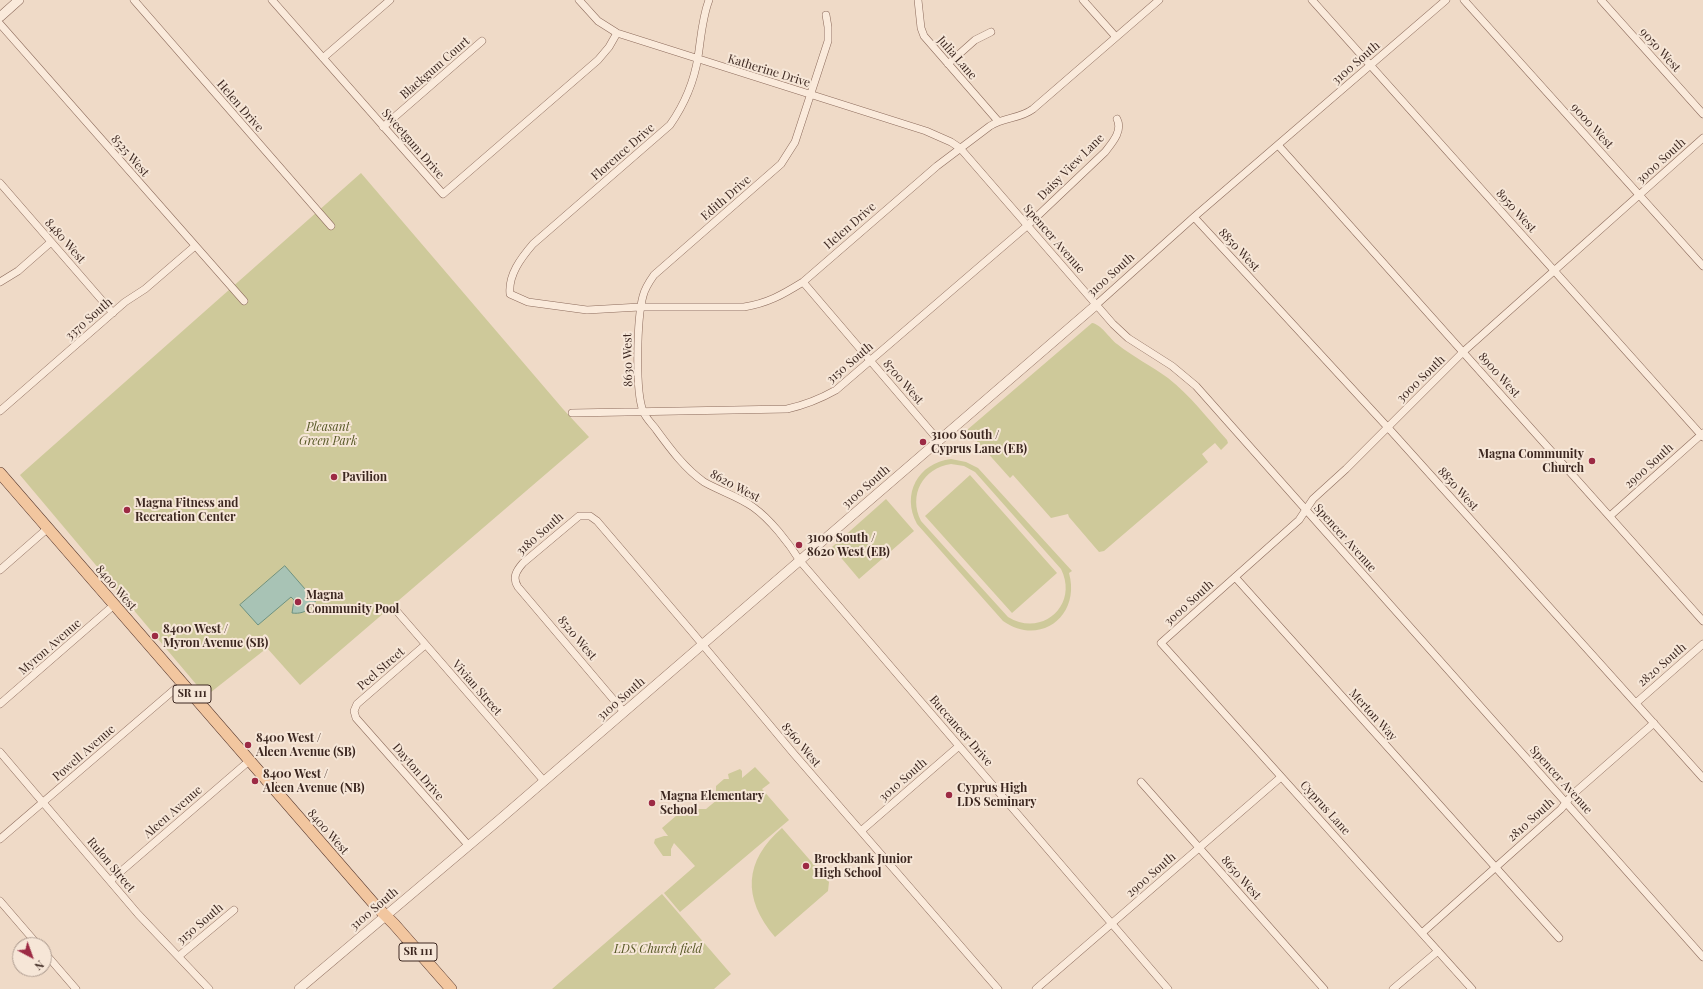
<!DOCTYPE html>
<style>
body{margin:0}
#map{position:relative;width:1703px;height:989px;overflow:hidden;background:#efdac7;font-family:"Playfair Display",serif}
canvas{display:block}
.north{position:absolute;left:12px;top:937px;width:40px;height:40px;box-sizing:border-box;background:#f6e6d7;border:1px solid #ac9a8e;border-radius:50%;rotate:139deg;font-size:11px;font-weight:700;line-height:16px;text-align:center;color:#3c2720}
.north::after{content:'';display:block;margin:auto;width:14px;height:18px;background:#9c2a44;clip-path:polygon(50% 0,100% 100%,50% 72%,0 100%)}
</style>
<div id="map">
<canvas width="1703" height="989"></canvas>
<div class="north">N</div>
</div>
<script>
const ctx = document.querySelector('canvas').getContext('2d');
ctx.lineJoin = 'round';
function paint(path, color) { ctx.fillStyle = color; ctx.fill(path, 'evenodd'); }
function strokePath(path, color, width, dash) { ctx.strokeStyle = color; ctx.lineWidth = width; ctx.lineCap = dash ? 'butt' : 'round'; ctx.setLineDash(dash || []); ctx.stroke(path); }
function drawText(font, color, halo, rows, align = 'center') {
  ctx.font = font + ' "Playfair Display",serif'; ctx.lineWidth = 4; ctx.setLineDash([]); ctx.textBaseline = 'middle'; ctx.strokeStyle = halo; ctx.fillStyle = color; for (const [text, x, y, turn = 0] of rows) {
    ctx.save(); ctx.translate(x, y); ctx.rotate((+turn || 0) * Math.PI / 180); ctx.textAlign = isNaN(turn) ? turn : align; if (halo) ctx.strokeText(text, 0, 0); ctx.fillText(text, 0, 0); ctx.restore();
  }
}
const green = new Path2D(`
 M361,173L563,409L589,437L300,685L267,648L206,696L20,475Z
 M1092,323C1101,324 1110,339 1117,344C1133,357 1152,366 1168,378C1190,395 1208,419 1227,440L1228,443L1221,450L1215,443L1202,454L1208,462L1104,551L1099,552L1069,517L1068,514L1051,518L1013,475L1010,478L967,430Z
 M951,459L966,462L978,468L1072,571L1069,573C1081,616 1040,647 1003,621L917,524C901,494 918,463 951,459ZM951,464L964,466L975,472L1061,569C1079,605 1042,638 1008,617L921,521C908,495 923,468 951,464Z
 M970,475L1057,573L1012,613L925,516Z
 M886,499L914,531L859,579L832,547Z
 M755,767L770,783L762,789L789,820L680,912L664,893L695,866L674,843L671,849V856H663L654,843L655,839L664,836H668L662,828L684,809H706L723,795L716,792V786L724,779H729L728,774L740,769L742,771V778Z
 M782,828L829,882L828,891L775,937C742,898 744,861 782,828Z
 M662,894L731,974L714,989H552Z`);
const water = new Path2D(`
 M285,566L305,589L319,591C316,605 307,615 292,613L294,600L291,597L258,625L240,605Z`);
const minor = new Path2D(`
 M134,0L331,226
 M272,0L443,194L598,60L609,47L617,33
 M579,0L598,21L617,33L926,131L951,142L960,148L1113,324L1128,338L1172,366L1196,386L1703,957
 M709,0C702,18 701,38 698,57C694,82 684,105 670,125L533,244C521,258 508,275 510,294L528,302L587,310L640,307H744C768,303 782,295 803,282L937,166L990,126C1004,117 1020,119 1033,109L1159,0
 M918,0L921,28L924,36L998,121
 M1083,0L1116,37
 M1312,0L1703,437
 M1464,0L1703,266
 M1601,0L1703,114
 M826,15L828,27V41L795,142L781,164L654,275C649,282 645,288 643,296C637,318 635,390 643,411C645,417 651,423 655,428C669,447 684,468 704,482C720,491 739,497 753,507C770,519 789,543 800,561L1168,989
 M0,24L244,301
 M323,58L390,0
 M948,64L975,40L991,32
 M383,127L482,41
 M1278,145L1703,621
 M0,183L113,313
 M1194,217L1392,432L1703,778
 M0,282L18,271L51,242
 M803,282L939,441
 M1096,305L1194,217L1446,0
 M0,411L125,302L145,289L195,246
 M572,413L787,409C805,405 820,399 836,390L1028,225L1105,152C1112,143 1123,131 1117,119
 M1610,516L1703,433
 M0,570L48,528
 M1235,577L1559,938
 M394,608L544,781
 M425,645L357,704L354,711L356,718L469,846
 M1636,703L1703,644
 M0,704L114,605
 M624,712L518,587C512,578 516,571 523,563L579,516H590L597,521L692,632L794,754L998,989
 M0,752L138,914L209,989
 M1141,782L1324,989
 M861,831L959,746
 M0,839L182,683
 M111,880L249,761
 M0,901L38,945
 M1422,933L1561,809L1572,795L1654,723
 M44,952L76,989
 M179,956L234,910
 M1036,989L1281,777
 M1393,989L1438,951
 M1472,989L1161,643L1299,520L1313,499L1346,469L1463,352L1703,138`);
const tertiary = new Path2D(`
 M0,17L19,0
 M299,989L499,820L1096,305`);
const primary = new Path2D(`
 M0,473L375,905L394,924L451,989`);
const markers = [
 [923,442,4,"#9c2a44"],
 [1592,461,4,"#9c2a44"],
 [334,477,4,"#9c2a44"],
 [127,510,4,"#9c2a44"],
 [799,545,4,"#9c2a44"],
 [298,602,4,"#9c2a44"],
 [155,636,4,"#9c2a44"],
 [248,745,4,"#9c2a44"],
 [255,781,4,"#9c2a44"],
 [949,795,4,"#9c2a44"],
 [652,803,4,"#9c2a44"],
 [806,866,4,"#9c2a44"]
];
const shields = [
 [192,694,38],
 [418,952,38]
];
const shieldNames = [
 ["SR 111",192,694],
 ["SR 111",418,952]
];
const streetNames = [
 ["9050 West",1660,50,48],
 ["Julia Lane",957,58,49],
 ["3100 South",1356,63,-41],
 ["Blackgum Court",435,68,-41],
 ["Katherine Drive",769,71,17],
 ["Helen Drive",240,106,49],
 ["9000 West",1592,126,48],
 ["Sweetgum Drive",413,144,49],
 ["Florence Drive",623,152,-41],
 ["8525 West",130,156,49],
 ["3000 South",1661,161,-42],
 ["Daisy View Lane",1071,167,-45],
 ["Edith Drive",726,198,-41],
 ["8950 West",1516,211,48],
 ["Helen Drive",850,226,-41],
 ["Spencer Avenue",1054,239,49],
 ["8480 West",65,241,49],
 ["8850 West",1239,250,47],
 ["3100 South",1111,275,-42],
 ["3370 South",89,319,-41],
 ["8630 West",628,360,-91],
 ["3150 South",850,363,-40],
 ["8900 West",1499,375,48],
 ["3000 South",1421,379,-44],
 ["8700 West",903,382,49],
 ["2900 South",1649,466,-42],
 ["8620 West",735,486,28],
 ["3100 South",866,487,-41],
 ["8850 West",1458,489,48],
 ["3180 South",540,534,-41],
 ["Spencer Avenue",1345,538,48],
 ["8400 West",116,588,49],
 ["3000 South",1189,603,-42],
 ["8520 West",577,638,50],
 ["Myron Avenue",50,647,-41],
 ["2820 South",1662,665,-41],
 ["Peel Street",381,669,-41],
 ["Vivian Street",477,688,49],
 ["3100 South",621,699,-41],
 ["Merton Way",1373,715,48],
 ["Buccaneer Drive",961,731,49],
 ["8560 West",801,745,50],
 ["Powell Avenue",84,753,-41],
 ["Dayton Drive",418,772,49],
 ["3010 South",903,780,-41],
 ["Spencer Avenue",1561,780,48],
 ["Cyprus Lane",1325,808,48],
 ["Aleen Avenue",173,812,-41],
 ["2810 South",1531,820,-42],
 ["8400 West",328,832,49],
 ["Rulon Street",111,865,50],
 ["2900 South",1151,875,-41],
 ["8650 West",1241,878,49],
 ["3100 South",374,909,-40],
 ["3150 South",200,924,-40]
];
const parkNames = [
 ["Pleasant",328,427],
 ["Green Park",328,441],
 ["LDS Church field",658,949]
];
const poiNames = [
 ["3100 South /",931,435],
 ["Cyprus Lane (EB)",931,449],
 ["Magna Community",1584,454,"right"],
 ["Church",1584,468,"right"],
 ["Pavilion",342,477],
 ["Magna Fitness and",135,503],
 ["Recreation Center",135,517],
 ["3100 South /",807,538],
 ["8620 West (EB)",807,552],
 ["Magna",306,595],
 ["Community Pool",306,609],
 ["8400 West /",163,629],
 ["Myron Avenue (SB)",163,643],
 ["8400 West /",256,738],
 ["Aleen Avenue (SB)",256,752],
 ["8400 West /",263,774],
 ["Aleen Avenue (NB)",263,788],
 ["Cyprus High",957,788],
 ["LDS Seminary",957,802],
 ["Magna Elementary",660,796],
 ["School",660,810],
 ["Brockbank Junior",814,859],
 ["High School",814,873]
];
paint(green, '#cec99a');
paint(water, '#a8c3b5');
strokePath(water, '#6e9281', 1);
strokePath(minor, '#8c6b5c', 8);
strokePath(tertiary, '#8c6b5c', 10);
strokePath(primary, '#5a3a30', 12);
strokePath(minor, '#faeadb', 7);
strokePath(tertiary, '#faeadb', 9);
strokePath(primary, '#f2c69f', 11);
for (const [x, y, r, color] of markers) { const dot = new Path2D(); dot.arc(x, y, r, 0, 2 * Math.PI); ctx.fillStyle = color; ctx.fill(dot); strokePath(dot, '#f6e6d7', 1.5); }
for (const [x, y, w] of shields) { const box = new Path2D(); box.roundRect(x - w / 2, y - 9, w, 18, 3); ctx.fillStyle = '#f6e6d7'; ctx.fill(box); strokePath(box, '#3c2720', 1); }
drawText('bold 11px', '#3c2720', null, shieldNames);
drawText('12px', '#3c2720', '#f6e6d7', streetNames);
drawText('italic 12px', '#575826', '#f6e6d7', parkNames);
drawText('bold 12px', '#3c2720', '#f6e6d7', poiNames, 'left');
</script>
